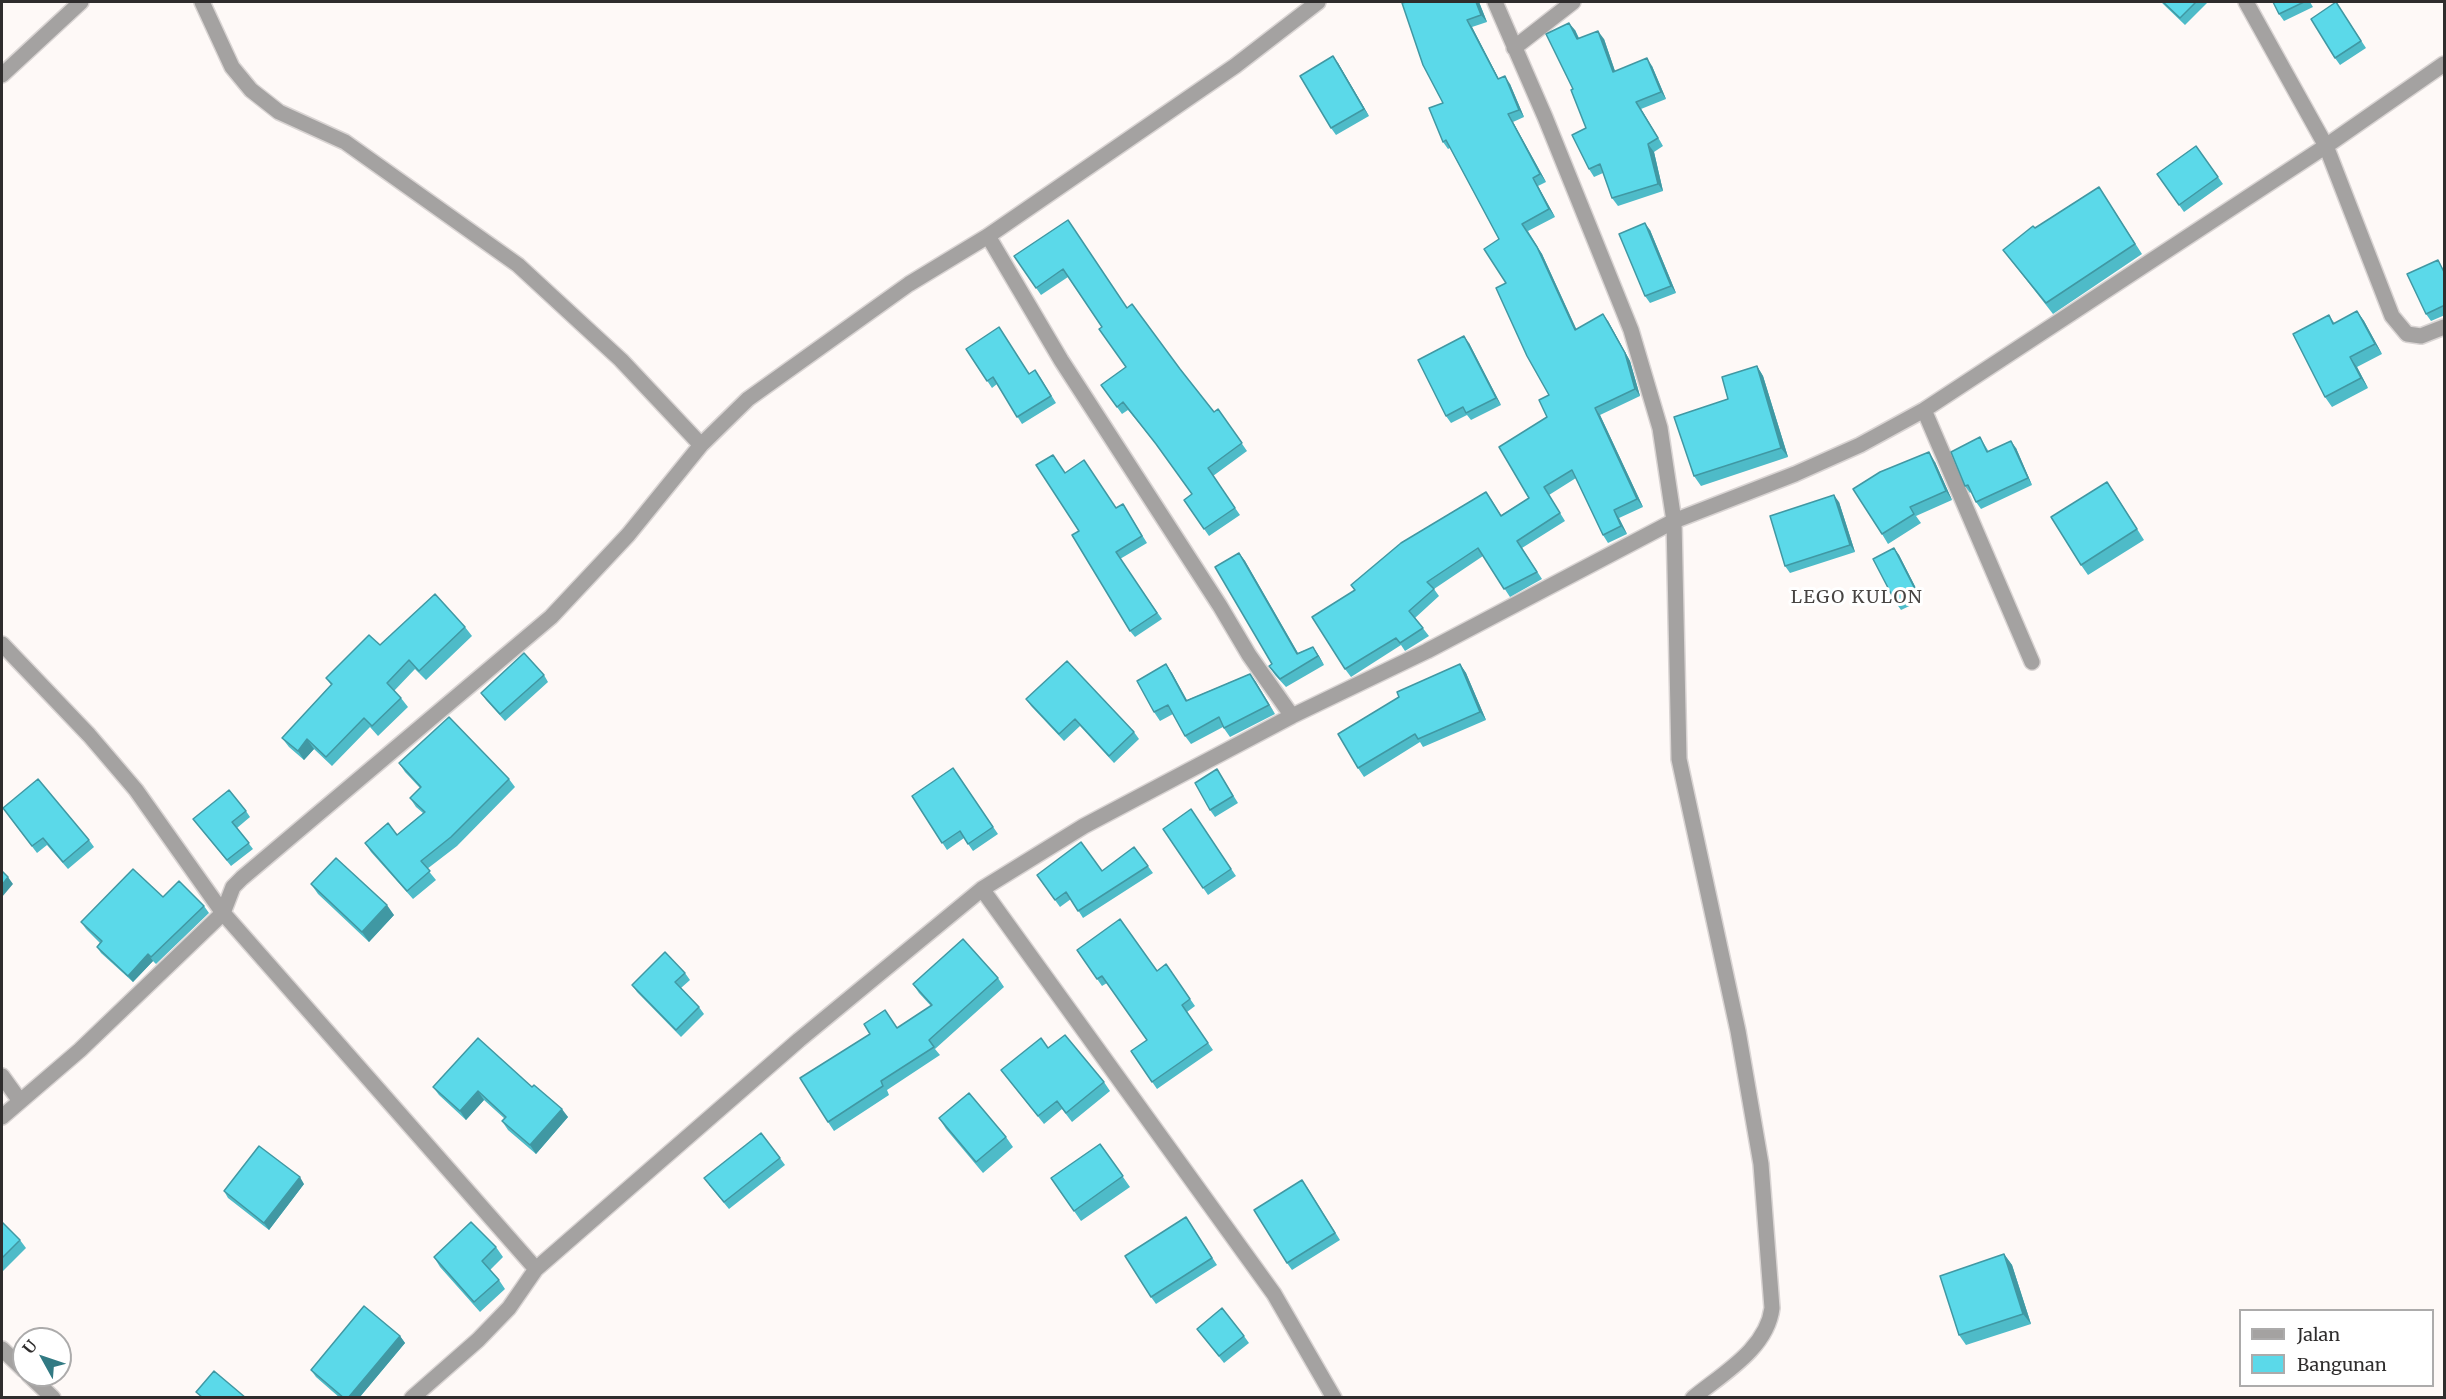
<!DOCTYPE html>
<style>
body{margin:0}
#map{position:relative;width:2446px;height:1399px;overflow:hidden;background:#fef9f7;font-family:Merriweather,serif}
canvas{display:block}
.frame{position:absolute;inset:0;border:3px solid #2f2d2d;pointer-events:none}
.legend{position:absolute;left:2239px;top:1309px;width:195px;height:78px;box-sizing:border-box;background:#fff;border:2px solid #acabab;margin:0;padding:8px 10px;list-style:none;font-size:18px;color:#2f2d2d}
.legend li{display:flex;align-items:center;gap:12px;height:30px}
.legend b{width:30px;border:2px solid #acabab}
.north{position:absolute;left:12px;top:1327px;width:60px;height:60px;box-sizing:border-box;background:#fff;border:2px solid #acabab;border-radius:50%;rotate:310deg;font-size:16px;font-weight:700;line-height:24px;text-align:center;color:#2f2d2d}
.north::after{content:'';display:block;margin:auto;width:21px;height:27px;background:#327a83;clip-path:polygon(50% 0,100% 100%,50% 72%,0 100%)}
</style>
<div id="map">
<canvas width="2446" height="1399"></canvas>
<div class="frame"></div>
<ul class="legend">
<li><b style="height:8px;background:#a4a2a1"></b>Jalan</li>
<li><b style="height:16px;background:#5bd9e9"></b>Bangunan</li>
</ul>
<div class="north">U</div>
</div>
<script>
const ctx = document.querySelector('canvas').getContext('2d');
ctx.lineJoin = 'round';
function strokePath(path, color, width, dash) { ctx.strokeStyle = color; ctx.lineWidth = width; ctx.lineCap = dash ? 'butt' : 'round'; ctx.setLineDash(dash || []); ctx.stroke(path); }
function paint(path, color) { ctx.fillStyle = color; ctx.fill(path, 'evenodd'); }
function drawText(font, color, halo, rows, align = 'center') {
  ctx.font = font + ' Merriweather,serif'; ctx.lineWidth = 6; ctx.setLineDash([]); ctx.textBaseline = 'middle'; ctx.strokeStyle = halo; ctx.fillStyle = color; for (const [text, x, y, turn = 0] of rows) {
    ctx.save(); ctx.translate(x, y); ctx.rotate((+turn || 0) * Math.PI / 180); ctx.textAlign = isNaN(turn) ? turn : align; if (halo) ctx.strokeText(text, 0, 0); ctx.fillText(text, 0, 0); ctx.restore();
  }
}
const minor = new Path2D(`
 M202,2L232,67L251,90L279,112L345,142L518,265L621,360L701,445
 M1495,2L1545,117L1631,330L1660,428L1674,521L1679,759L1738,1031L1761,1164L1772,1308C1767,1349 1722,1374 1693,1398
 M2246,2L2326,146L2392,316L2407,334L2421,336L2444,327
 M1514,48L1573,2
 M2,75L81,2
 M988,236L1061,360L1220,606L1249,655L1292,716
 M1924,410L2032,662
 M2,644L89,735L136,790L223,913L536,1269
 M982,889L1274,1294L1334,1398
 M2,1076L20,1101
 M2,1117L80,1050L223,913L233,887L242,878L551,617L628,535L701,445L748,399L909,284L988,236L1235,66L1318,2
 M2,1349L24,1370
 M29,1375L53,1398
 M412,1398L478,1340L509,1308L536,1269L799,1040L982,889L1084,826L1292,716L1427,651L1674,521L1795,474L1860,445L1924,410L2326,146L2444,64`);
const wall = new Path2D(`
 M1406,2H1479L1487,22L1472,27L1499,79L1510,84L1524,117L1513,122L1546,182L1538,186L1555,217L1528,231L1542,254L1576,329L1608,321L1630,361L1640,396L1600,415L1643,507L1619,518L1627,534L1608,543L1603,535L1576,478L1549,495L1565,521L1522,548L1542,579L1510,597L1483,556L1434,589L1439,596L1415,618L1429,636L1405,651L1401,645L1351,677L1345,669L1355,590L1351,585L1491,499L1501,515L1529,498L1547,417L1549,395L1506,283L1499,239L1450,148L1448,149L1443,142V103Z
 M2161,2H2208L2185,25Z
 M2273,2H2310L2313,7L2284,21L2279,14Z
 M2336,2L2366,48L2340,65L2335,58Z
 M1575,30L1579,38L1604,39L1615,71L1652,66L1666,99L1641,109L1663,146L1654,152L1663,191L1618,206L1612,198L1603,173L1594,177L1589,169L1586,128L1573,89Z
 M1338,63L1369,116L1336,135L1331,128Z
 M2196,146L2223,184L2184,212L2157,174Z
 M2099,187L2142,254L2053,314L2003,250L2035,228Z
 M1068,220L1127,308L1180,369L1214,412L1218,409L1247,451L1213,476L1240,515L1209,536L1184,500L1192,494L1162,451L1128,410L1122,414L1101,385L1126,367L1102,327L1068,277L1041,295L1014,256Z
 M1650,230L1676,293L1650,303L1645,296Z
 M2443,267L2445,271V315L2431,321L2426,314Z
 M2357,311L2364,321L2382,354L2357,367L2368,388L2332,407L2325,397L2329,315L2335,324Z
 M1469,343L1501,405L1471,420L1467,415L1451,423L1446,416Z
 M966,349L1040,377L1056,403L1022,424L997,384L992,388Z
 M1757,366L1763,376L1788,457L1701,486L1694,476L1728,399Z
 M1980,437L1989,452L2016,448L2032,485L1981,509L1976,502L1971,492L1970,493L1965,486Z
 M1935,462L1952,500L1916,516L1921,523L1888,544L1882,534Z
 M1065,473L1116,508L1123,504L1147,543L1120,559L1162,619L1135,637L1130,631L1079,531Z
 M2114,492L2144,540L2088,575L2081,565Z
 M1839,502L1855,552L1790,573L1785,566Z
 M1894,548L1899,555L1922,600L1901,610L1896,603Z
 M1239,553L1245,561L1298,653L1313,647L1319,656L1324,665L1286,687L1275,675L1269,666L1272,664Z
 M465,627L472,636L426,680L415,669L394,691L401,698L408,707L378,736L370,727L332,766L314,749L304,760L289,747L282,738L331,685L326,678L380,645Z
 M1166,664L1172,673L1187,700L1250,674L1275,714L1230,737L1223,727L1191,744L1185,736L1173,714L1160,721L1154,712Z
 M1460,664L1466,673L1486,720L1423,747L1420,742L1364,777L1358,768Z
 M544,675L548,682L505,721L486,700L481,693Z
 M1026,699L1134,732L1139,739L1114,763L1080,726L1064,741L1031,706Z
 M399,763L509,779L515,787L457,846L427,869L436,880L413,899L371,852L365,843L397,835L423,813L416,807L410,798L420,788L405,772Z
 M953,768L998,834L973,851L964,838L947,850L912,796Z
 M1217,769L1238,803L1215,817L1210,810Z
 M1191,809L1236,876L1208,895L1163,829Z
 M246,811L250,817L237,828L253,849L231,866L193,819Z
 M8,815L89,840L94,847L68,869L47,845L37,853Z
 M1134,847L1153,873L1083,918L1071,899L1060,907L1037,875L1102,871Z
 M311,884L394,915L369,942L318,894Z
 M163,897L204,906L209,913L156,964L153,961L133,982L101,953L97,947L100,943L86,929L81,922Z
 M1077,950L1157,971L1166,964L1195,1006L1187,1012L1213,1050L1157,1089L1131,1051L1147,1040L1107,983L1102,986Z
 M685,973L690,980L681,988L699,1007L704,1014L681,1037L637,992L632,985Z
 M998,978L1004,987L935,1049L940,1055L887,1090L889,1095L834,1131L828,1122L897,1028L931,1006L919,993L913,984Z
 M1048,1048L1104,1082L1110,1091L1072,1122L1062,1109L1044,1124L1001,1070Z
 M433,1087H532L568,1117L536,1154L508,1130L502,1121L505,1119L484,1100L466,1120L439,1095Z
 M939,1118L1006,1137L1013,1147L983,1173L946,1129Z
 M1100,1144L1130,1187L1081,1221L1051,1178Z
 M780,1158L785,1165L729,1209L709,1185Z
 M304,1184L269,1230L228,1198L224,1191Z
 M1307,1187L1340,1240L1292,1270L1287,1263Z
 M1186,1217L1217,1265L1156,1304L1151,1297Z
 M2,1222L20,1240L26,1248L2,1272Z
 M496,1247L503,1257L490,1270L499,1280L505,1289L480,1312L440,1267L434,1257Z
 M2004,1254L2012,1265L2031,1324L1966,1345L1959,1335Z
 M1197,1329L1244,1336L1249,1343L1224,1363Z
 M400,1336L405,1343L359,1398H340L316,1377L311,1370Z`);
const shadedWall = new Path2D(`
 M1476,2H1479L1487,22L1481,15Z
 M1467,20L1472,27L1503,87L1498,79Z
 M1569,23L1575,30L1582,46L1577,39Z
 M1598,31L1604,39L1618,80L1613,72Z
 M1333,56L1338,63L1369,116L1364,109Z
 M1647,58L1652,66L1666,99L1661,92Z
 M1505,76L1510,84L1524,117L1519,110Z
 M1636,102L1641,109L1663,146L1658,138Z
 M1508,114L1513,122L1546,182L1540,174Z
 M1648,144L1654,152L1663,191L1658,184Z
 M1533,178L1538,186L1555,217L1549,209Z
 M1645,223L1650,230L1676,293L1671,286Z
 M1522,224L1542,254L1580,337L1575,330Z
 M2357,311L2364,321L2382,354L2375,344Z
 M1603,314L1608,321L1630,361L1640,396L1635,389Z
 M1464,336L1469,343L1501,405L1496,398Z
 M2350,357L2357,367L2368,388L2361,378Z
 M1757,366L1763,376L1788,457L1781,448Z
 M1595,408L1600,415L1643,507L1637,499Z
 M2011,441L2016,448L2032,485L2028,478Z
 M1929,452L1935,462L1952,500L1946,491Z
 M1834,495L1839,502L1855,552L1850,545Z
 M1614,510L1619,518L1627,534L1621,526Z
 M1894,548L1899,555L1922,600L1917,593Z
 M1239,553L1245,561L1303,662L1297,654Z
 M1313,647L1319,656L1324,665L1318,656Z
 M1166,664L1172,673L1192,710L1186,701Z
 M1460,664L1466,673L1486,720L1480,712Z
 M1250,674L1256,682L1275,714L1269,705Z
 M307,739L314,749L304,760L298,751Z
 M8,877L13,884L2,897V885Z
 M387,905L394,915L369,942L362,932Z
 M148,954L153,961L133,982L128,976Z
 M478,1091L484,1100L466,1120L460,1111Z
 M562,1109L568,1117L536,1154L530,1145Z
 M300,1177L304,1184L269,1230L264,1223Z
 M2004,1254L2012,1265L2031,1324L2023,1314Z
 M400,1336L405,1343L359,1398H348Z`);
const building = new Path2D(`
 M1406,2H1476L1481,15L1467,20L1498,79L1505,76L1519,110L1508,114L1540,174L1533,178L1549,209L1522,224L1537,247L1575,330L1603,314L1625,353L1635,389L1595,408L1637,499L1614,510L1621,526L1603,535L1572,470L1544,487L1560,513L1517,541L1537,572L1504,589L1478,548L1427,582L1434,589L1409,611L1423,628L1400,643L1396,638L1345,669L1312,617L1355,590L1351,585L1401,543L1486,492L1501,516L1529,498L1499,447L1547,417L1539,400L1549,395L1527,356L1496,288L1506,283L1484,249L1499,239L1446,140L1443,142L1429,108L1443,103L1423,65L1402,3Z
 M2163,2H2196L2180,18Z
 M2273,2H2304L2279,14Z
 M2336,2L2361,41L2335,58L2311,19Z
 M1569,23L1577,39L1598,31L1613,72L1647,58L1661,92L1636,102L1658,138L1648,144L1658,184L1612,198L1600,164L1589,169L1572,135L1586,128L1571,90L1573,89L1546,34Z
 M1333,56L1364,109L1331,128L1300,76Z
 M2196,146L2218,177L2179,205L2157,174Z
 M2099,187L2135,244L2046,303L2003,250L2033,226L2035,228Z
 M1068,220L1127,308L1132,304L1180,369L1214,412L1218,409L1242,443L1208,468L1235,508L1204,529L1184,500L1192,494L1156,444L1123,402L1117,407L1101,385L1126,367L1099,329L1102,327L1063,269L1036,288L1014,256Z
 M1645,223L1671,286L1645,296L1619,234Z
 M2438,260L2445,274V305L2426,314L2407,274Z
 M2357,311L2375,344L2350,357L2361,378L2325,397L2293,334L2329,315L2333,324Z
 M999,327L1029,374L1035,370L1051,396L1017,417L993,377L987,381L966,349Z
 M1464,336L1496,398L1466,413L1463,407L1446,416L1418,360Z
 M1757,366L1781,448L1694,476L1674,417L1728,399L1722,377Z
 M1980,437L1987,452L2011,441L2028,478L1976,502L1968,485L1965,486L1951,452Z
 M1929,452L1946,491L1910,507L1914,514L1882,534L1853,489L1880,472Z
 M1053,455L1065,473L1084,460L1116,508L1123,504L1142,536L1116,552L1157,613L1130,631L1072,535L1079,531L1036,465Z
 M2107,482L2137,529L2081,565L2051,517Z
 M1834,495L1850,545L1785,566L1770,516Z
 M1894,548L1917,593L1896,603L1873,559Z
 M1239,553L1297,654L1313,647L1318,656L1280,679L1269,666L1272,664L1215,567Z
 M435,594L465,627L419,671L409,660L387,683L401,698L372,726L364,718L326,757L307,739L298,751L282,738L332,684L326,678L369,635L380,645Z
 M524,653L544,675L500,714L481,693Z
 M1067,661L1134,732L1109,756L1075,719L1059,734L1026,699Z
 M1166,664L1186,701L1250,674L1269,705L1224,728L1219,717L1185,736L1168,705L1154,712L1137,681Z
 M1460,664L1480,712L1418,739L1415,734L1358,768L1338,734L1399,697L1397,692Z
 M449,717L509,779L451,837L421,861L430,871L407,891L365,843L388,823L397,835L425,812L410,798L421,787L399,763Z
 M953,768L993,827L968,844L960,831L942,843L912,796Z
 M1217,769L1233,796L1210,810L1195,783Z
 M38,779L89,840L63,862L43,838L32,846L3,808Z
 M229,790L246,811L232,822L249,843L227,860L193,819Z
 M1191,809L1231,869L1203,888L1163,829Z
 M1081,842L1102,871L1134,847L1148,866L1078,911L1066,892L1055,900L1037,875Z
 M336,858L387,905L362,932L311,884Z
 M133,869L163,897L179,881L204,906L151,957L148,954L128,976L97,947L102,941L81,922Z
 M2,871L8,877L2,885Z
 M1120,919L1157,971L1166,964L1190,999L1182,1005L1208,1043L1152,1082L1131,1051L1147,1040L1102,976L1097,979L1077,950Z
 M963,939L998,978L929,1040L934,1047L881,1081L883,1086L828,1122L800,1078L870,1034L864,1024L885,1010L897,1028L932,1005L913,984Z
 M665,952L685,973L675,982L699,1007L676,1030L632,985Z
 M1065,1035L1104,1082L1066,1113L1057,1101L1038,1116L1001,1070L1041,1038L1048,1048Z
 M478,1038L532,1087L534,1085L562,1109L530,1145L502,1121L506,1117L478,1091L460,1111L433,1087Z
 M969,1093L1006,1137L976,1162L939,1118Z
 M761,1133L780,1158L724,1202L704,1178Z
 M1100,1144L1123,1176L1074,1211L1051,1178Z
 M259,1146L300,1177L264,1223L224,1191Z
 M1302,1180L1335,1233L1287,1263L1254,1210Z
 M1186,1217L1212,1258L1151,1297L1125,1256Z
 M2,1222L20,1240L2,1258Z
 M471,1222L496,1247L482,1261L499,1280L474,1302L434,1257Z
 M2004,1254L2023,1314L1959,1335L1940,1276Z
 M364,1306L400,1336L348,1398H344L311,1370Z
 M1222,1308L1244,1336L1219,1356L1197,1329Z
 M214,1371L246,1398H203L196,1392Z`);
const quarterNames = [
 ["LEGO KULON",1857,598]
];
strokePath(minor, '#d9d4d3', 18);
strokePath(minor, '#a4a2a1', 15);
paint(wall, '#4ebbc8');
paint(shadedWall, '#4098a3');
paint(building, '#5bd9e9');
strokePath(building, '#4098a3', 1.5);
ctx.letterSpacing = '1.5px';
drawText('18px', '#474442', '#fff', quarterNames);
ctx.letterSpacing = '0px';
</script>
